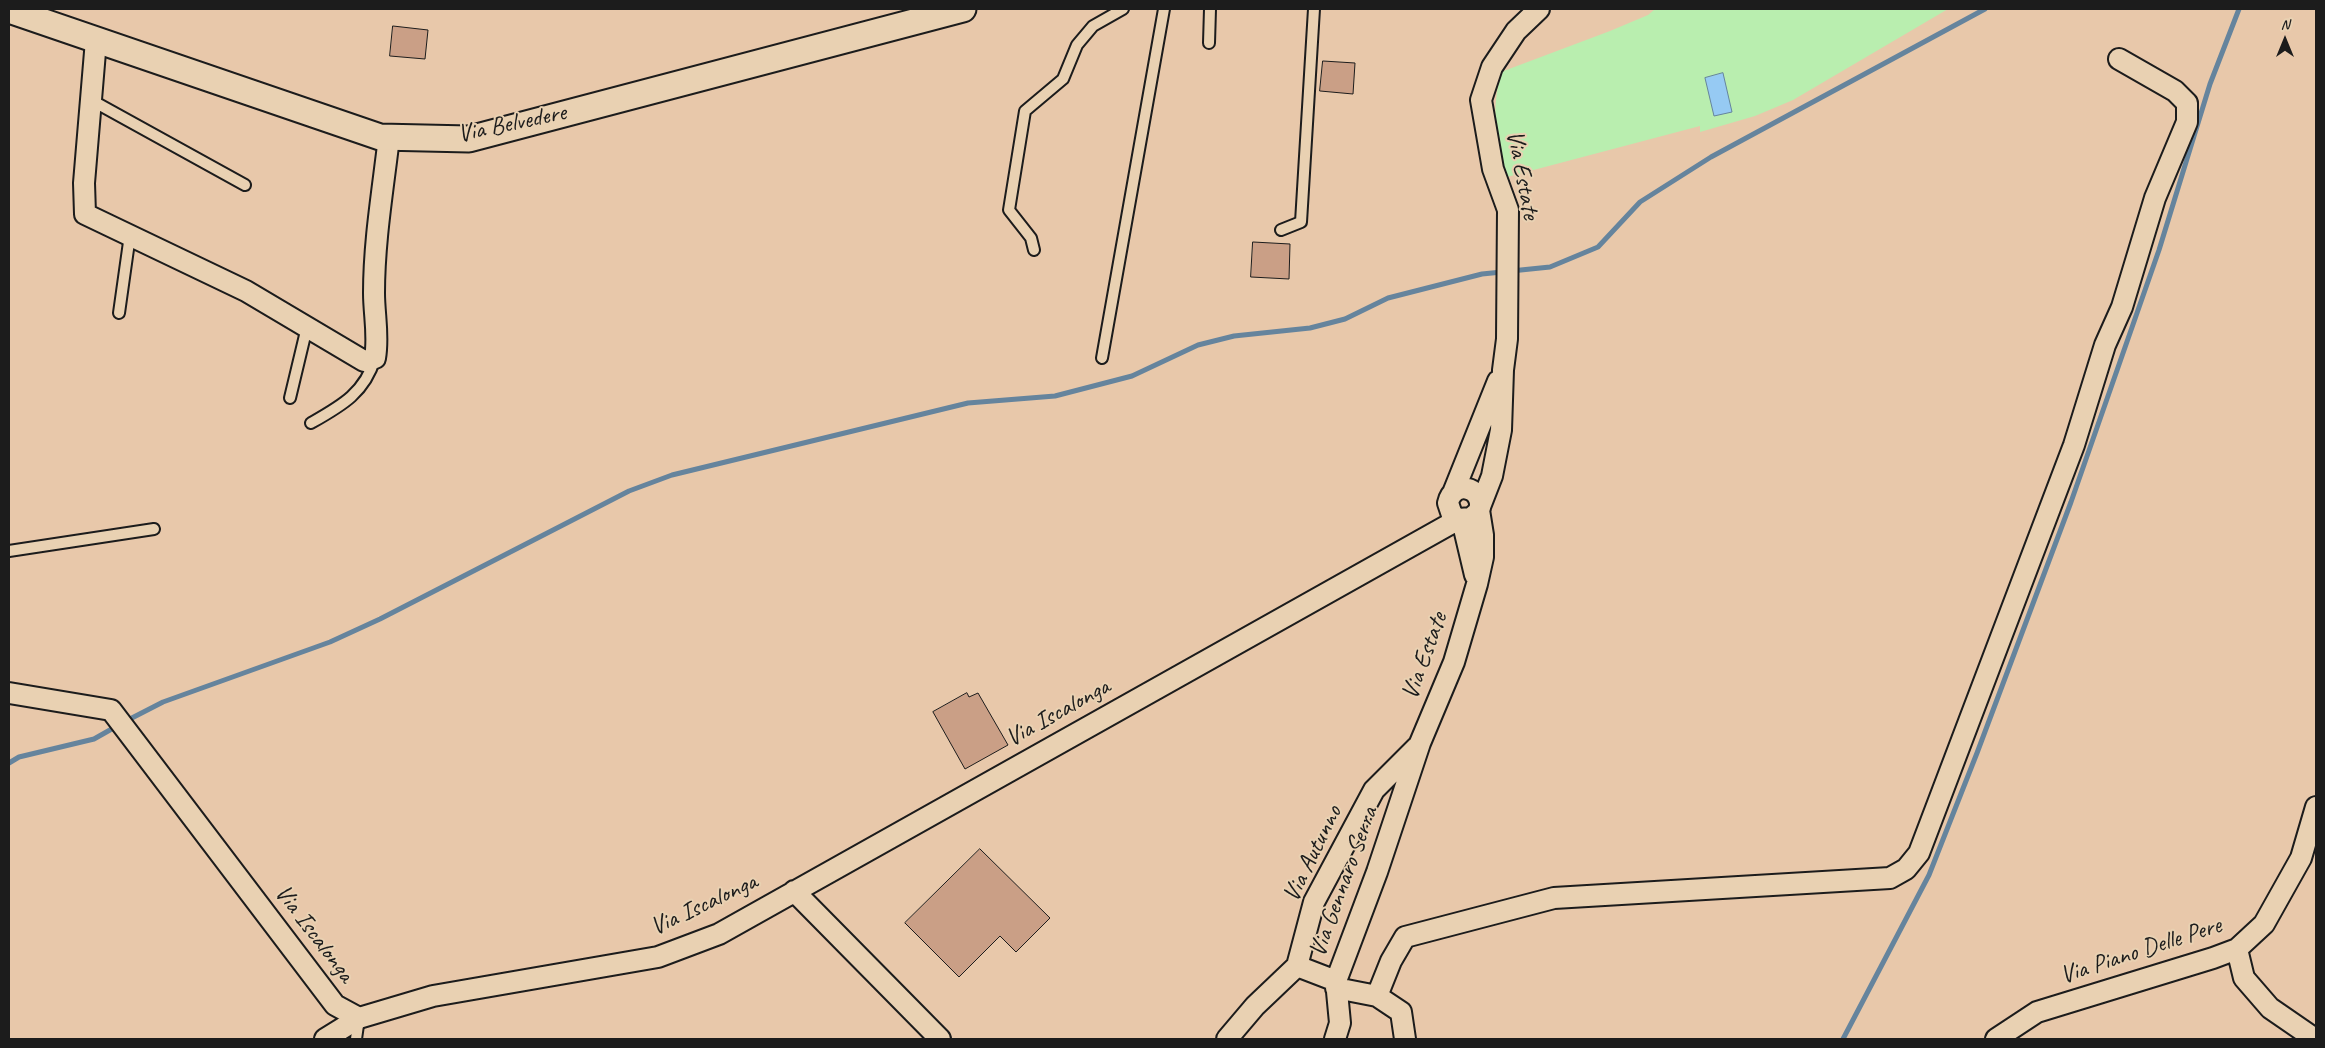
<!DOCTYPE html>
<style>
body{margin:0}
#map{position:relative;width:2325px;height:1048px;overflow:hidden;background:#e8c8aa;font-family:Caveat,sans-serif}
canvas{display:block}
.frame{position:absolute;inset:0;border:10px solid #1c1c1c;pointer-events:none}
.north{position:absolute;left:2260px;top:15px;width:50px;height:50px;-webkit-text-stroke:4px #e9d1b2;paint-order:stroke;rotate:0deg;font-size:14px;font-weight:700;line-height:20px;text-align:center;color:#1c1c1c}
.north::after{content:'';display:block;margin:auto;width:18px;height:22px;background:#1c1c1c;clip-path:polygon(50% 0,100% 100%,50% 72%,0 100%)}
</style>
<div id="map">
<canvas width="2325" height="1048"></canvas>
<div class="frame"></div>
<div class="north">N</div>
</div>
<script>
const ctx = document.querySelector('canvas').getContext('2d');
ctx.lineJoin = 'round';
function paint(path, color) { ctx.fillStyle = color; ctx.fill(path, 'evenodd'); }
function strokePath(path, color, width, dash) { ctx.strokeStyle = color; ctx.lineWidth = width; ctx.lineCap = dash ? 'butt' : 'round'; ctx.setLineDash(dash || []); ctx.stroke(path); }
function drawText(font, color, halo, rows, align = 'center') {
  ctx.font = font + ' Caveat,sans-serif'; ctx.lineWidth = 4; ctx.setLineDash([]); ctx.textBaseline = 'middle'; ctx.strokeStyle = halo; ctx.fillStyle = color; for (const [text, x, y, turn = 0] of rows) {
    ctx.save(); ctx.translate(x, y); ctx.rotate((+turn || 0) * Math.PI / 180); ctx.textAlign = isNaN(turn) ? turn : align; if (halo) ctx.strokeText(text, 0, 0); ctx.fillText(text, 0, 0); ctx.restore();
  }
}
const green = new Path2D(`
 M1655,9H1948L1793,100L1755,116L1700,132V126L1507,177C1495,138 1491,112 1501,72L1610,31L1648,15Z`);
const water = new Path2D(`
 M1723,73L1732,112L1714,116L1705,78Z`);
const stream = new Path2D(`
 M1511,271L1550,267L1598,247L1640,202L1711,157L1985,9
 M126,721L163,702L330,642L380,619L629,491L672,475L968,403L1055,396L1132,376L1198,345L1234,336L1310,328L1345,319L1388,298L1482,274L1502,272
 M9,763L19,757L94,739L117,726
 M1843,1039L1929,875L1977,753L2071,502L2159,250L2210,84L2239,9`);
const building = new Path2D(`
 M393,26L428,30L425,59L390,56Z
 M1323,61L1355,63L1353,94L1320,91Z
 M1253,242L1290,244L1289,279L1251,277Z
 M967,693L969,697L978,693L1008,745L965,769L933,712Z
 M980,849L1050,918L1016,952L1000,936L959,977L905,923Z`);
const service = new Path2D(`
 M1209,43L1210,9
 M91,100L245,185
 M1281,230L1301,222L1314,9
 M1034,250L1031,238L1009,210L1025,111L1063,79L1077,45L1093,26L1123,9
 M119,313L130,235
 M1102,358L1164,9
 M290,398L307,327
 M311,423C341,406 365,393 375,358
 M9,551L154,529
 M356,1039L359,1018`);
const minor = new Path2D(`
 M96,40L84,183L85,214L246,291L364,361L375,358C379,336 374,315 374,293C374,241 383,189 389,137
 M1453,493L1498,381
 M1480,508C1482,486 1453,480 1448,503L1452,515L1459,519L1471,518L1478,512L1492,476L1501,430L1503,370L1507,339L1508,210L1493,169L1481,100L1492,67L1516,31L1539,9
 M1462,520L1475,575
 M9,693L111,710L335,1005L359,1018L433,996L658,957L719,934L1459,519
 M794,891L940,1039
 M2237,949L2244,978L2270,1008L2315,1039
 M1297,966L1336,981
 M1336,988L1377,996L1401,1012L1405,1039
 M1377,996L1391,961L1405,937L1554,898L1890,878L1906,869L1919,853L2074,445L2105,345L2122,307L2155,198L2187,122V103L2175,91L2119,59
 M325,1039L359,1018
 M1227,1039L1255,1006L1297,966L1314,902L1374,790L1417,747
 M1335,1039L1340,1023L1336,981L1377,872L1420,743L1454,662L1477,584L1483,557V535L1479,510
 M1996,1039L2037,1012L2213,958L2237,949L2264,924L2301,858L2316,807`);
const tertiary = new Path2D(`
 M9,10L380,137L469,139L963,9`);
const streetNames = [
 ["Via Belvedere",512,124,-12],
 ["Via Estate",1522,175,79],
 ["Via Estate",1425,656,-70],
 ["Via Iscalonga",1058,713,-29],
 ["Via Autunno",1313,854,-64],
 ["Via Gennaro Serra",1344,882,-70],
 ["Via Iscalonga",704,905,-25],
 ["Via Iscalonga",314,934,53],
 ["Via Piano Delle Pere",2141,951,-18]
];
paint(green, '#b9eeaf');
paint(water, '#96caf3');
strokePath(water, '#65849d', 1);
strokePath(stream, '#65849d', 5);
paint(building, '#ca9f86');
strokePath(building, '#1c1c1c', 1);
strokePath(service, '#1c1c1c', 14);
strokePath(minor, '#1c1c1c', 24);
strokePath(tertiary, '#1c1c1c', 29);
strokePath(service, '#e9d1b2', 10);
strokePath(minor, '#e9d1b2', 20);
strokePath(tertiary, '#e9d1b2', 25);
drawText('25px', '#1c1c1c', '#e9d1b2', streetNames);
</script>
